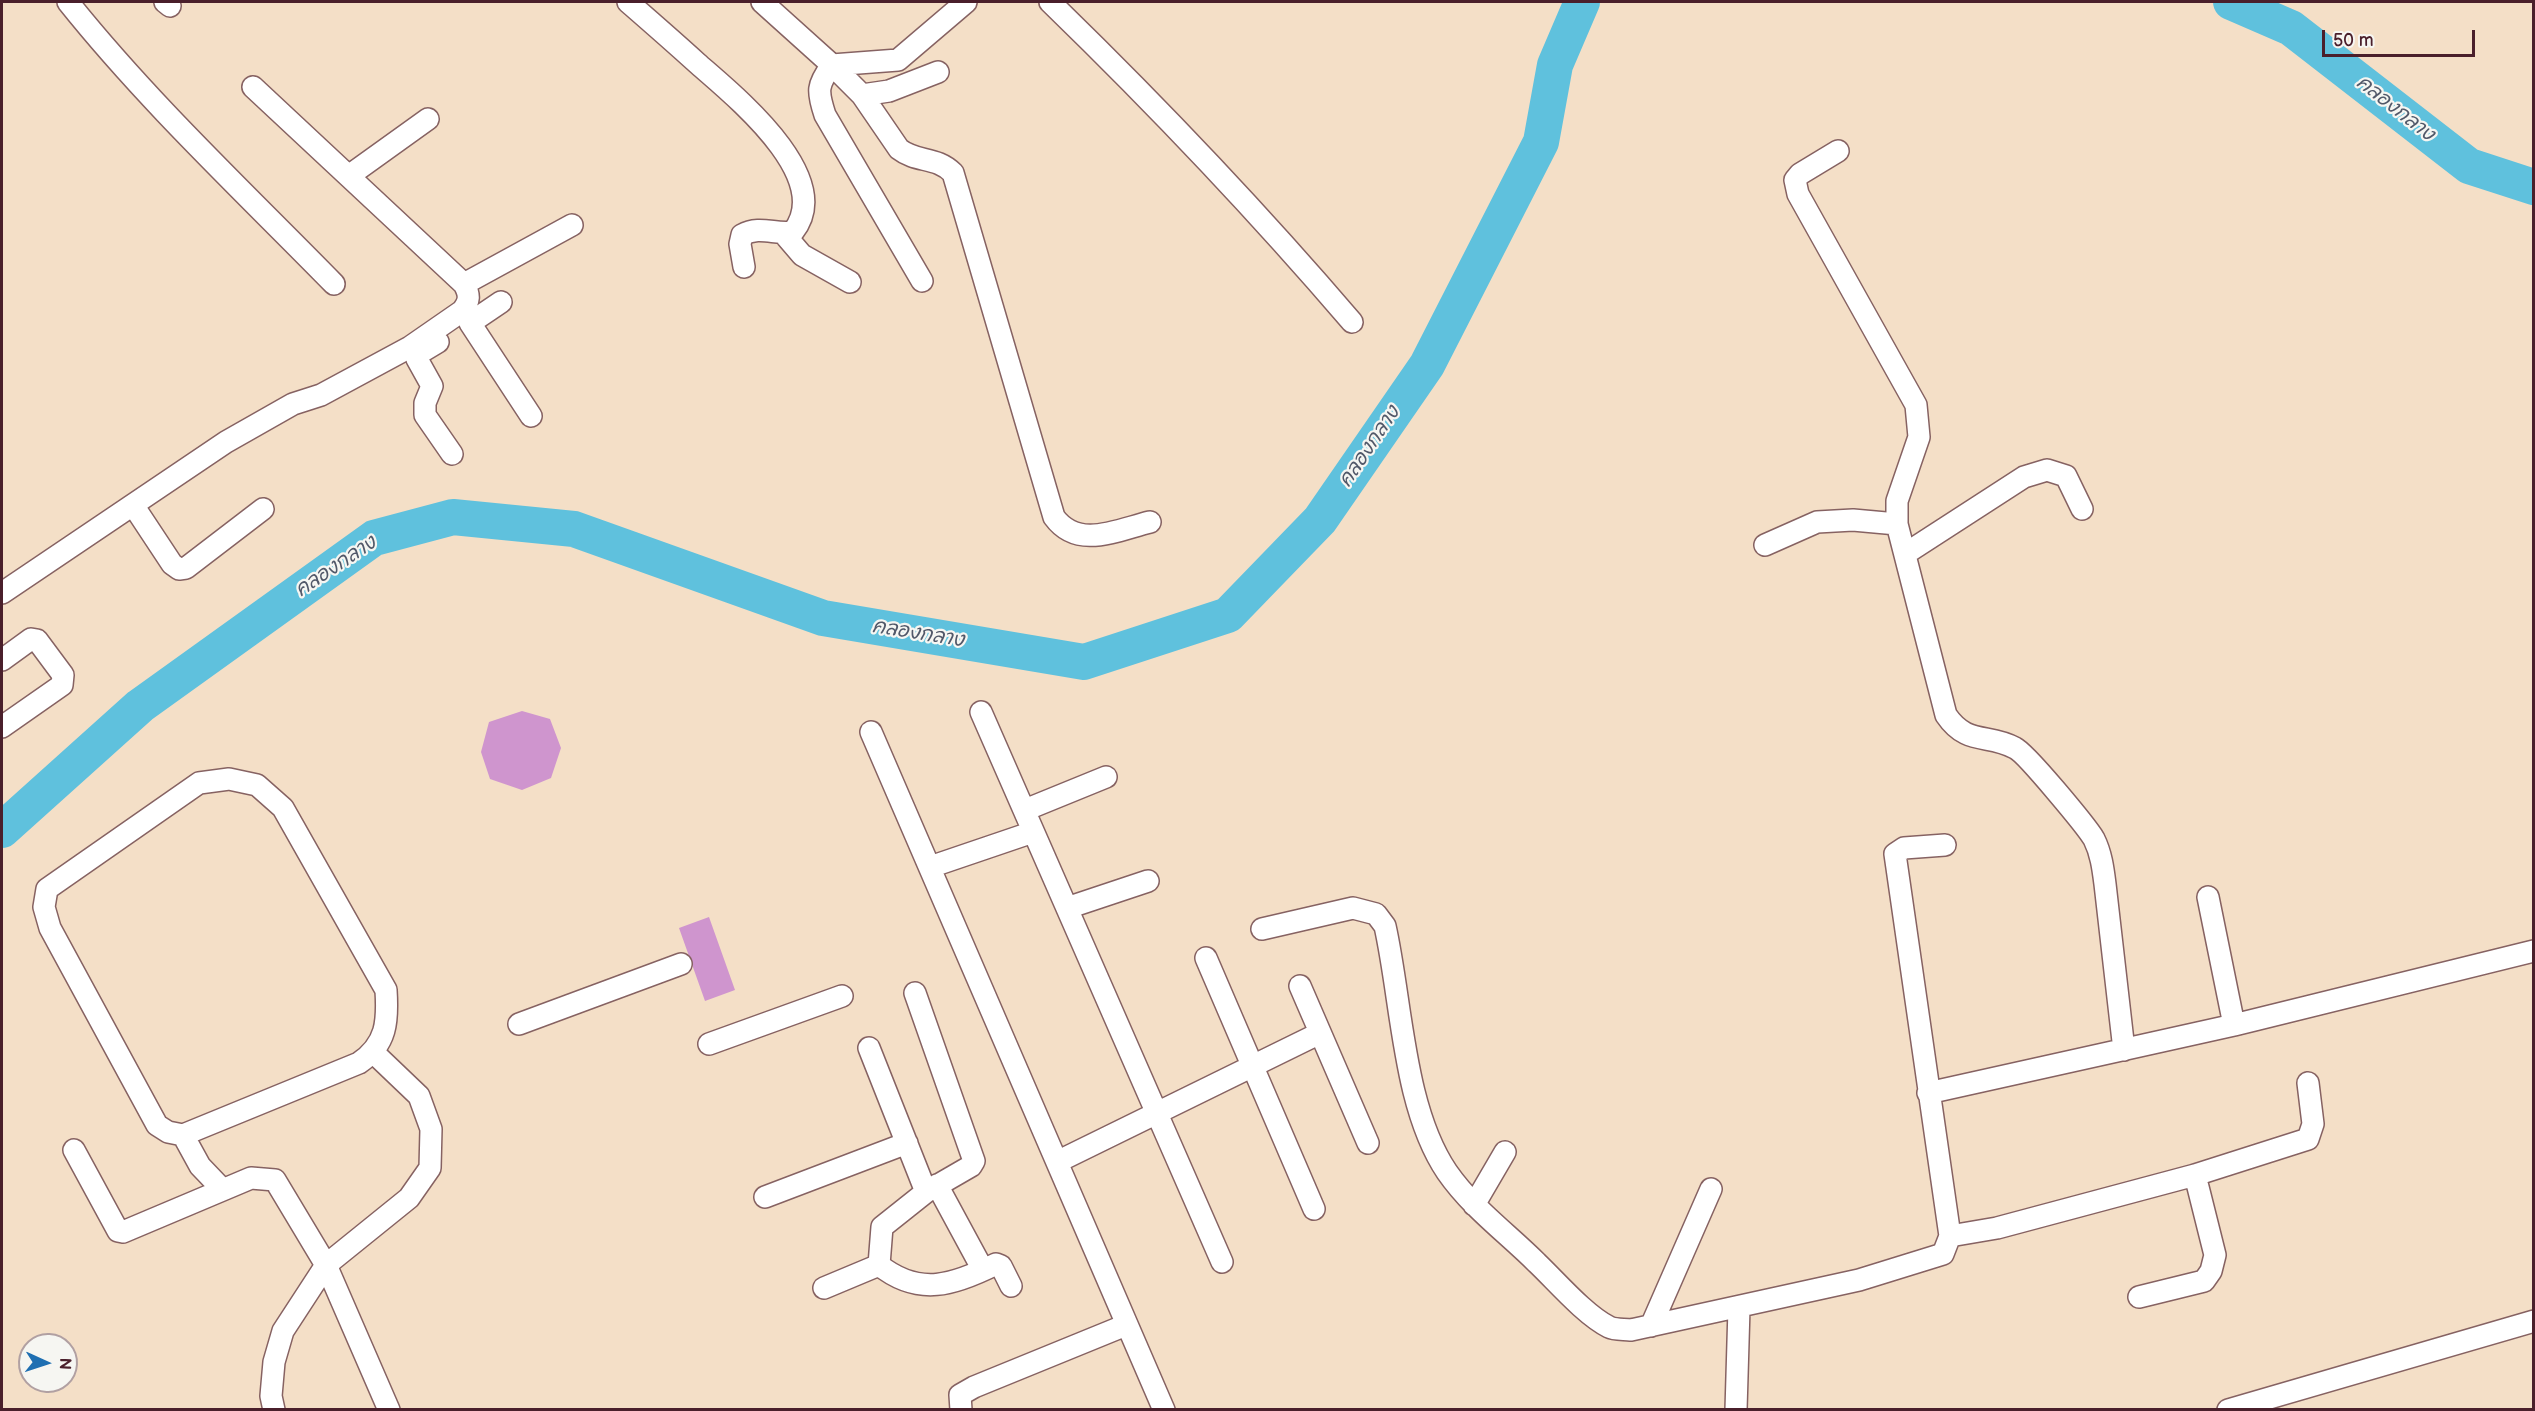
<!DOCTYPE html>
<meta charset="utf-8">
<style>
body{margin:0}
#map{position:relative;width:2535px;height:1411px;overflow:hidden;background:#f4dfc7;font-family:"Balsamiq Sans",sans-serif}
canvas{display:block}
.frame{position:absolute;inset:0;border:3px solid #4a1f2b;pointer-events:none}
.north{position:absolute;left:18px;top:1333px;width:60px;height:60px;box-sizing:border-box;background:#f6f6f2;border:2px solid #b1a0a2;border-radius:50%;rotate:93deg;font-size:16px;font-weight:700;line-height:24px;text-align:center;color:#4a1f2b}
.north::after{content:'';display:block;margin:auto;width:21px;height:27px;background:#1f6fb2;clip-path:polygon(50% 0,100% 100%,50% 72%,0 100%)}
.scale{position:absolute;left:2322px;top:30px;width:153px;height:27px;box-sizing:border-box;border:3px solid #4a1f2b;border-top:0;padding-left:8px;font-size:18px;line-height:21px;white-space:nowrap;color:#4a1f2b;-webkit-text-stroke:4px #f6f6f2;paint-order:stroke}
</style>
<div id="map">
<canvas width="2535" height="1411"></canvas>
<div class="frame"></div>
<div class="north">N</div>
<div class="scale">50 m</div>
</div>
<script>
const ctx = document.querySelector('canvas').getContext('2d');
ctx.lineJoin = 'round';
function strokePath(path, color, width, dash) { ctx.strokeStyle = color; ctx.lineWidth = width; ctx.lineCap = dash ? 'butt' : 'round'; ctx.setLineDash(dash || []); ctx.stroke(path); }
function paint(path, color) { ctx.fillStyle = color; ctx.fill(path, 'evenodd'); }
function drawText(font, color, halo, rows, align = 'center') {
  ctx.font = font + ' "Balsamiq Sans","Playpen Sans Thai",sans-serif'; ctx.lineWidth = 4.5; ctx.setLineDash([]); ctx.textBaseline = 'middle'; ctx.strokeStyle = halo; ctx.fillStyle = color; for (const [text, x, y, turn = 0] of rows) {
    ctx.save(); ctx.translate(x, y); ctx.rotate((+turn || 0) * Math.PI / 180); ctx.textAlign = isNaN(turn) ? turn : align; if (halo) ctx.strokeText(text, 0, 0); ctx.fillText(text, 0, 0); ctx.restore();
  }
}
const river = new Path2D(`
 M2231,2L2291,28L2469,166L2534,187
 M2,830L140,706L374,538L453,517L574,529L823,618L1084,662L1228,615L1320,520L1427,365L1541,142L1555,65L1582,2`);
const building = new Path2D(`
 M522,711L550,719L561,748L551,778L522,790L490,779L481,752L489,722Z
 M709,917L735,990L705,1001L679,928Z`);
const minor = new Path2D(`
 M68,2C148,102 244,192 334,284
 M165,2L170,6
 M628,2C651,22 674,42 697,63C732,94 837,177 793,232C775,235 760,225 742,235L740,244L744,267
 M762,2L832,65L898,60L966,2
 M1050,2C1155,104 1256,210 1352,322
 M862,95L889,91L938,72
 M1838,151L1800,174L1795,180L1798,194L1916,405L1919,437L1897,501V524L1946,715C1967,746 1988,733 2015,748C2026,753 2087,827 2094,839C2101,853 2103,868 2105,884L2124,1050
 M350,175L428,119
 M784,234L802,255L850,282
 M922,281L825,115C817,91 817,85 832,65L862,95L899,149C917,163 936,156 953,173L1054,517C1078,550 1117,530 1150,522
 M464,284L572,225
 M501,302L470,323L531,416
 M438,342L418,354L417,359L432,386L425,403V415L452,454
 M133,505L172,564L179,569L186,568L263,509
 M1765,545L1817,522L1853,520L1897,524
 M1905,554L2024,477L2047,470L2066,476L2082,509
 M2,593L226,442L293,404L321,395L410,347L462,311C470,301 470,295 464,284L253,87
 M2,660L31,639L37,640L63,675L62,685L2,727
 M981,712L1222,1262
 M871,732L1164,1410
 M229,779L257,785L283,808L386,990C388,1021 387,1044 359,1063L183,1135L168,1132L157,1125L50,928L44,907L47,889L199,783Z
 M1025,810L1106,777
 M930,867L1033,832
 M2208,897L2234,1025
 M1067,908L1148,881
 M1262,929L1353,908L1376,914L1385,926C1402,1002 1403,1107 1447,1172C1472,1208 1507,1233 1537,1263C1556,1281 1585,1315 1609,1327C1615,1330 1624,1329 1631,1330L1859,1280L1943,1254L1950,1236L1895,854L1904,848L1945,845
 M1206,958L1314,1209
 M1300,986L1368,1143
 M519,1024L681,964
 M709,1044L842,996
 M869,1048L926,1192
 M1928,1093L2234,1025L2534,951
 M183,1135L200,1166L222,1189
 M74,1150L118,1231L123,1232L251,1178L275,1180L326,1265L389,1410
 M1057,1162L1320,1033
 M937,1185L983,1270
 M765,1197L907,1143
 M1474,1205L1505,1152
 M1950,1236L1997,1228L2195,1175L2308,1139L2313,1124L2308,1083
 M879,1265C919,1297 954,1285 996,1264L1001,1266L1011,1286
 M824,1288L879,1265L882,1227L926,1192L971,1166L974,1161L915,993
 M2139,1297L2204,1281L2211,1271L2215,1255L2195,1175
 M1651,1326L1711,1189
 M274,1410L271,1396L274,1362L283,1331L326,1265L409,1198L430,1168L431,1129L419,1096L374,1053
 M961,1410L960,1395L974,1387L1126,1325
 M1736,1410L1739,1308
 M2228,1410L2534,1321`);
const waterNames = [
 ["คลองกลาง",2395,109,38],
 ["คลองกลาง",1370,447,-56],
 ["คลองกลาง",336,567,-34],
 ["คลองกลาง",918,634,9]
];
strokePath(river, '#5fc1dd', 36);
paint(building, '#cf95ce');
strokePath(minor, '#866262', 24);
strokePath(minor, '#fff', 21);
drawText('italic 20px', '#515869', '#f6f6f2', waterNames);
</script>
